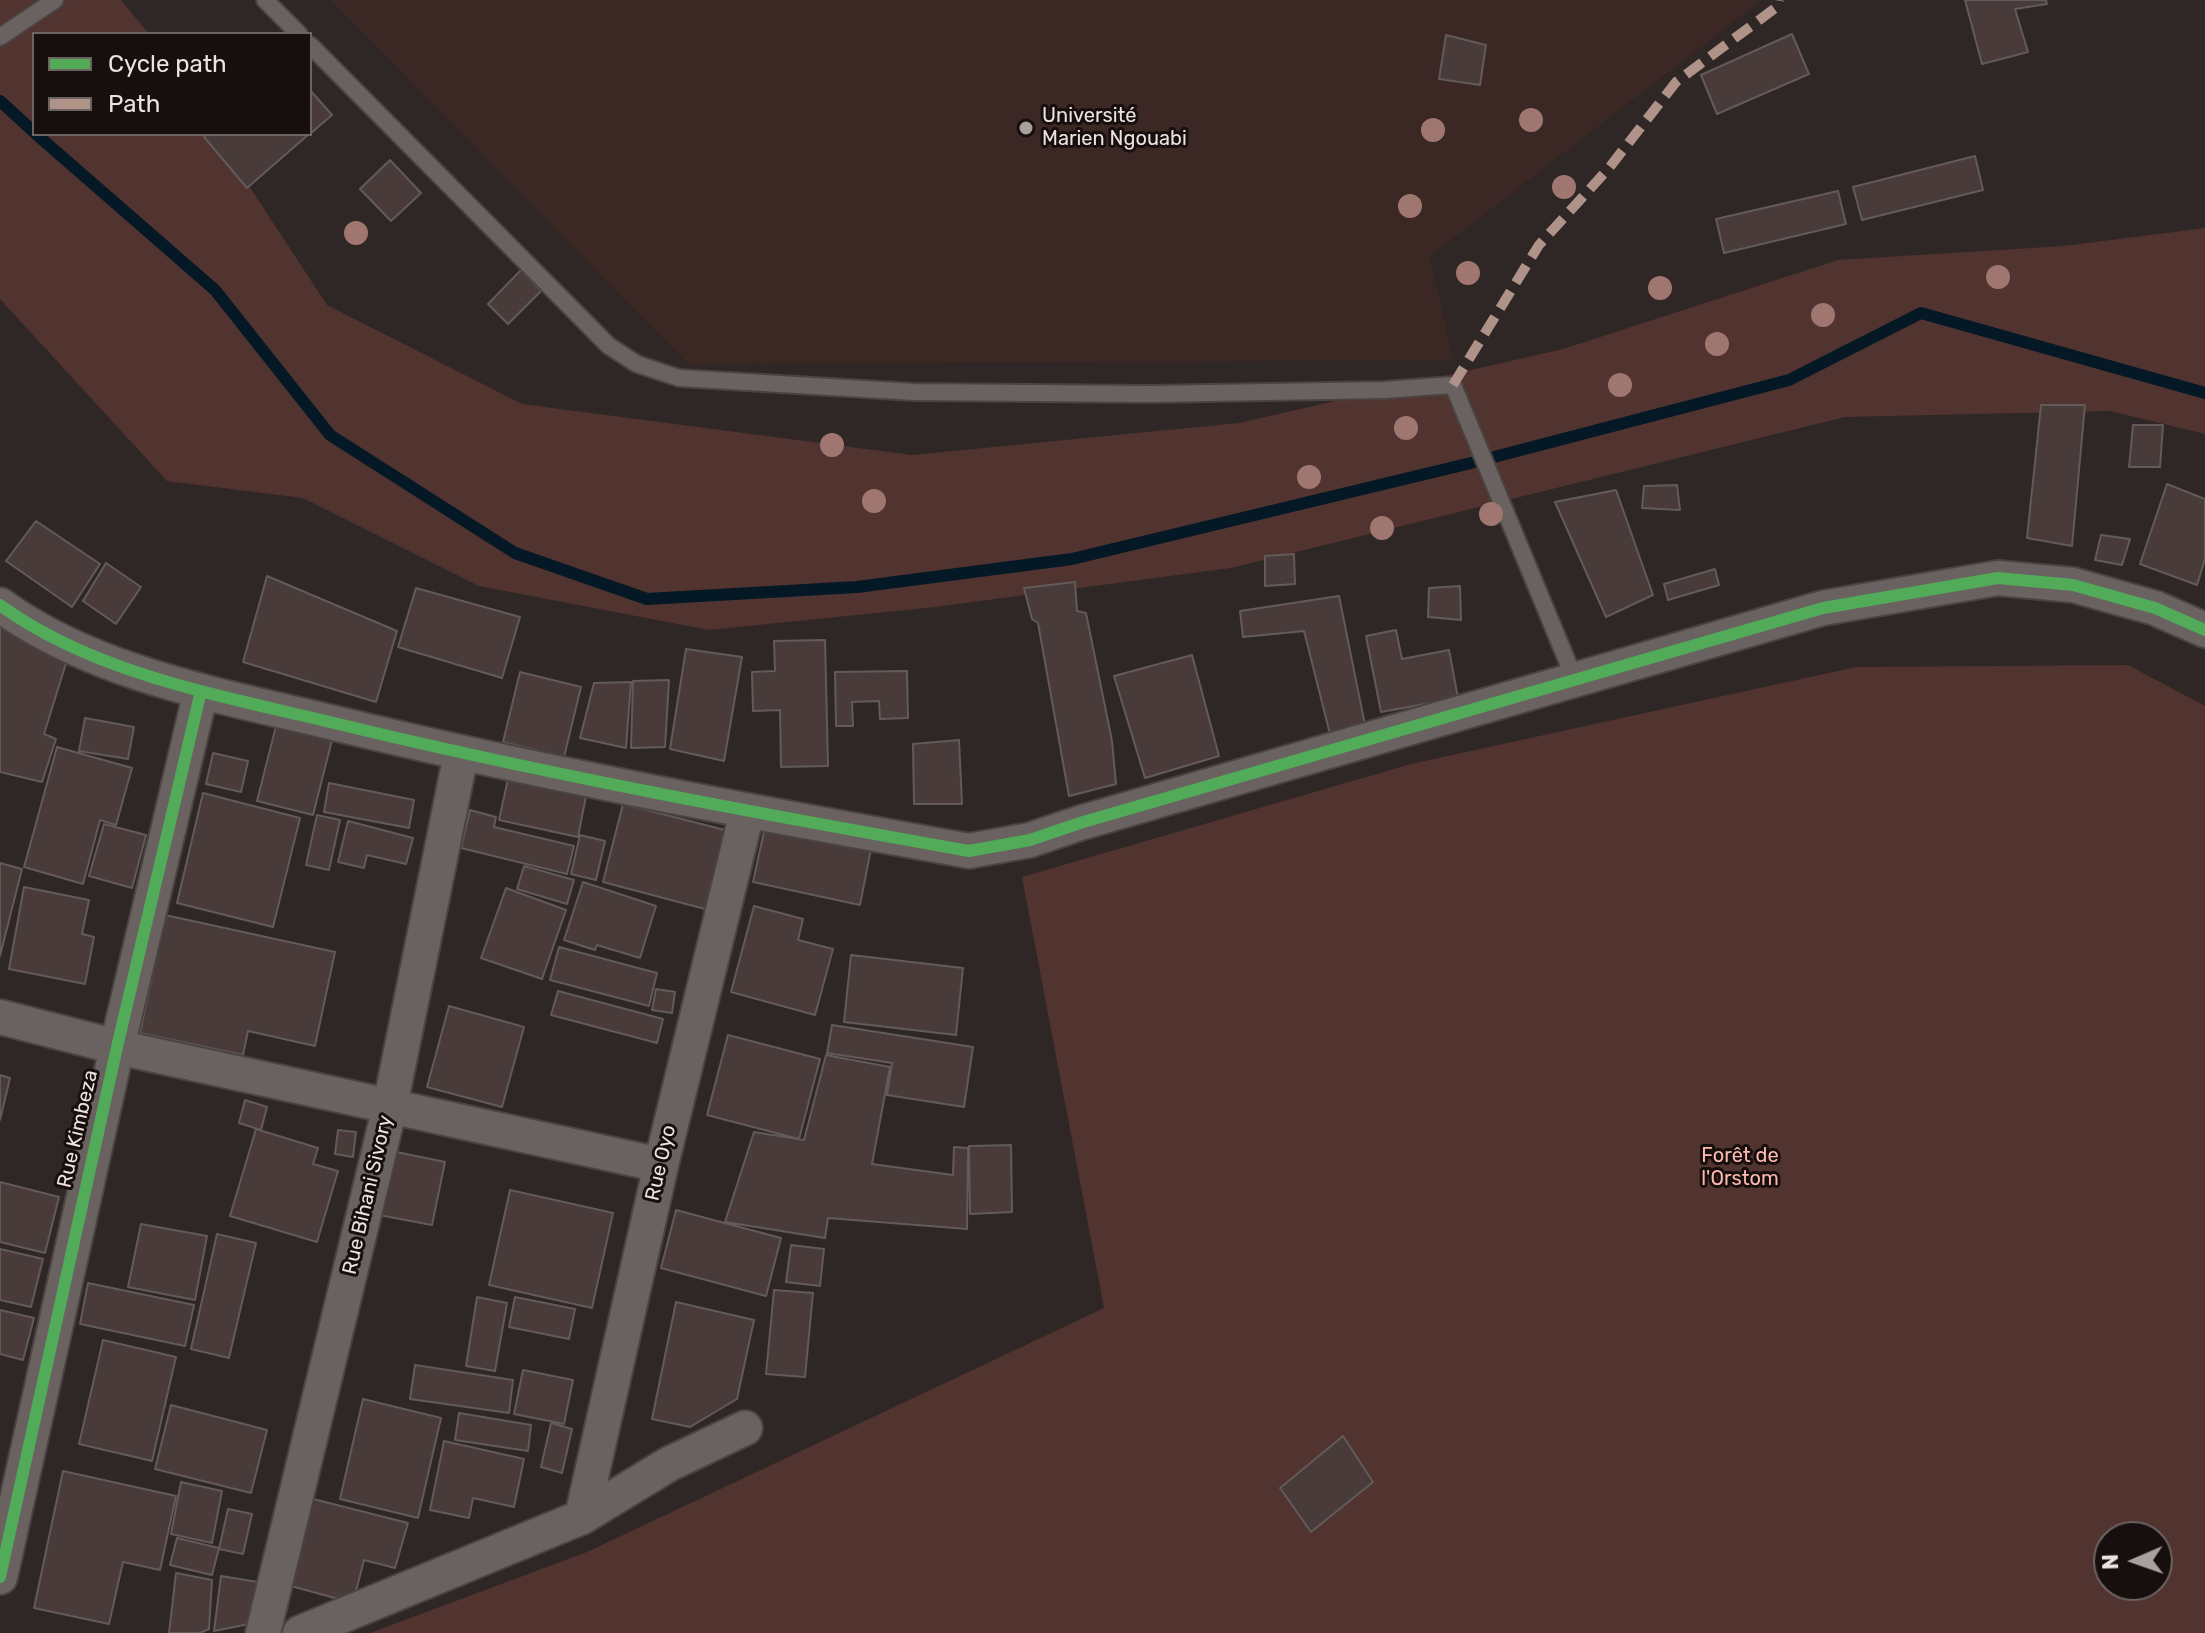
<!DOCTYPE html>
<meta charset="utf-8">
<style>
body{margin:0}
#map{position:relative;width:2205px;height:1633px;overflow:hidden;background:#2f2725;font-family:Rubik,sans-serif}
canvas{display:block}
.legend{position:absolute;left:32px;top:32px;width:280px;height:104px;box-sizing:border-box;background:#160f0e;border:2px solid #6c6362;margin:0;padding:10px 14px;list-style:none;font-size:24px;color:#ede2e0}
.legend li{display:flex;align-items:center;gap:16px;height:40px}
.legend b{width:40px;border:2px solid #6c6362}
.north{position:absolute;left:2093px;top:1521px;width:80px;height:80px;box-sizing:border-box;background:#160f0e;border:2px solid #6c6362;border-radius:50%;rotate:268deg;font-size:22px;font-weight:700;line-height:32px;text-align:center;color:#ede2e0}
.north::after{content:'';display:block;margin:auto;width:28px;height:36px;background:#aaa19f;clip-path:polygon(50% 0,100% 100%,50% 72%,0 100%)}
</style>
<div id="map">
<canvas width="2205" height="1633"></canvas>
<ul class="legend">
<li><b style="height:10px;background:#51ab58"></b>Cycle path</li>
<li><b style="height:10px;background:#af9288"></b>Path</li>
</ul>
<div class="north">N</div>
</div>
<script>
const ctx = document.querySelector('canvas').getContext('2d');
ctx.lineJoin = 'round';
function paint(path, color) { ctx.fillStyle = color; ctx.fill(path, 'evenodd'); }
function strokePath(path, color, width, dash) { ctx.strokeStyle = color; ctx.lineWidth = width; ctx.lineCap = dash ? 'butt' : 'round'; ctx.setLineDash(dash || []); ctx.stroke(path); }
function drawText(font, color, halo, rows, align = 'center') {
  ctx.font = font + ' Rubik,sans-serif'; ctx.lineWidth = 6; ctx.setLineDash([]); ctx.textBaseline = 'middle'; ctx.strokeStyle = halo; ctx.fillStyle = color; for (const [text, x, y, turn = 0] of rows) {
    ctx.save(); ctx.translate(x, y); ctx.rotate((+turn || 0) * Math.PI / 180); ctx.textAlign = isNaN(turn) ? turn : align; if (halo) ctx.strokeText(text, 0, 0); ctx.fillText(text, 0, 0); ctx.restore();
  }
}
const built = new Path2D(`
 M331,0H1762L1429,257L1454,360L688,364Z`);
const green = new Path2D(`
 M0,0H121L149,34H34V134H215L327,305L522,404L912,455L1239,423L1563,349L1838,260L2064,246L2205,228V434L2110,411L1845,417L1231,568L935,607L709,630L479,586L303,498L167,481L0,299Z
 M2128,665L2205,706V1633H370L587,1552L1104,1308L1022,877L1411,764L1856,667ZM2109,1537H2157V1585H2109Z`);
const stream = new Path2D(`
 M0,101L34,132
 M36,134L215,290L330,435L515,553L647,599L857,587L1072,559L1471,463L1789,380L1921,313L2205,393`);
const building = new Path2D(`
 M1965,0H2046L2047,4L2015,9L2028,52L1982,64Z
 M1792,34L1809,74L1717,114L1701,75Z
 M1446,35L1486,45L1480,85L1439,79Z
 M310,90L332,115L310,134Z
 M207,134H309L247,188L204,137Z
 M1975,156L1983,190L1862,220L1853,187Z
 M390,160L421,193L391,221L360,189Z
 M1838,191L1846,224L1724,253L1716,219Z
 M521,270L541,291L508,324L488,304Z
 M2041,405H2085L2072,546L2027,538Z
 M2133,425H2163L2160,467H2129Z
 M2167,484L2205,499V559L2197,585L2140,564Z
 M1677,485L1680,510L1642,508L1644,486Z
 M1616,490L1653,595L1606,617L1555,502Z
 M36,521L100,564L72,607L6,561Z
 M2101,535L2130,539L2122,565L2095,560Z
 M1294,554L1295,584L1265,586V556Z
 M106,563L141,587L116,624L83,601Z
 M1715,569L1719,585L1668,600L1664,584Z
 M267,576L397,631L376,702L243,662Z
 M1075,582L1077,611L1086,613L1112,741L1116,784L1069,796L1038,623L1032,619L1024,588Z
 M1460,586L1461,620L1428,617L1429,588Z
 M416,588L520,617L502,678L398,647Z
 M1339,596L1366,730L1331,738L1304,631L1243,637L1240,611Z
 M0,624L67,660L44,734L56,739L42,782L0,772Z
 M1396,630L1402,659L1449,650L1458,698L1381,712L1366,636Z
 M825,640L828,766L781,767L780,710L753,711L752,672L775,671L774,641Z
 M686,649L742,657L724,761L670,749Z
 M1192,655L1219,756L1145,778L1114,676Z
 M907,671L908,718L880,719L879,701L852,702L853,726H836L835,672Z
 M520,672L581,687L564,757L503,742Z
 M669,680L665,747L631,748L633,681Z
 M631,682L626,748L580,738L594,683Z
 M85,718L134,727L128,759L79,751Z
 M278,718L334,732L313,815L257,801Z
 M959,740L962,804H914L913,744Z
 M57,747L132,768L116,825L100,820L83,884L24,867Z
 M213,753L248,761L241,792L206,784Z
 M508,779L586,796L578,837L499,820Z
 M329,783L414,800L409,828L324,812Z
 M203,793L300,818L273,927L177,903Z
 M623,804L725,830L705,909L603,882Z
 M470,810L496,817L494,827L574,846L567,874L461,848Z
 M317,815L340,820L329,870L306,865Z
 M348,821L413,838L406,864L367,855L364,868L338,862Z
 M104,824L146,835L132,888L89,876Z
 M765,827L871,849L860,905L753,882Z
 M580,835L605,841L596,880L571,874Z
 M0,863L22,869L0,956Z
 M524,866L574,880L567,904L517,889Z
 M583,882L656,906L640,958L597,945L595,950L564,940Z
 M24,887L89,900L82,934L94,937L85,984L9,969Z
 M506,888L566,910L542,979L481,958Z
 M754,906L803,919L798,940L833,949L815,1015L731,992Z
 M165,915L335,952L315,1046L248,1031L243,1055L140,1033Z
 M559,947L657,973L649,1006L550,980Z
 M851,955L963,968L956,1035L844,1022Z
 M656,989L675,992L672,1013L652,1010Z
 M558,991L663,1019L657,1043L551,1015Z
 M449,1006L524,1027L502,1107L427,1087Z
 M832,1025L973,1047L964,1107L887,1095L892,1063L827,1053Z
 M728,1035L820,1059L799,1139L707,1115Z
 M826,1055L890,1067L872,1164L953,1175L954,1147L968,1148L967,1229L828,1218L825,1238L725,1222L754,1132L804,1140Z
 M0,1075L10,1078L0,1120Z
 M245,1100L267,1107L261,1130L239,1123Z
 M256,1129L318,1148L313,1164L338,1171L317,1242L230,1216Z
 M338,1130L356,1132L353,1157L335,1154Z
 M1011,1145L1012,1212L970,1214L969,1146Z
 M392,1151L445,1162L432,1225L379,1215Z
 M0,1182L59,1197L45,1253L0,1242Z
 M510,1190L613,1213L592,1308L489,1285Z
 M676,1210L781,1238L766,1296L661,1268Z
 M141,1224L207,1236L195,1300L128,1287Z
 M217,1234L256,1243L229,1358L191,1349Z
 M791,1245L824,1249L820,1286L786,1282Z
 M0,1249L43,1259L31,1307L0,1300Z
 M88,1283L194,1305L185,1346L80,1324Z
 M774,1290L813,1293L805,1377L766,1374Z
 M477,1297L507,1303L495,1371L466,1366Z
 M515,1297L575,1309L569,1339L509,1327Z
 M676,1302L754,1320L737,1399L690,1427L652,1419Z
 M0,1310L34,1318L23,1360L0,1354Z
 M103,1340L176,1357L152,1461L79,1444Z
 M415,1365L513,1380L509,1413L410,1399Z
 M523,1370L573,1380L564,1424L514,1414Z
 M363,1399L441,1418L418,1518L340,1499Z
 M171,1405L267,1430L251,1493L155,1469Z
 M459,1413L531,1425L528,1451L455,1440Z
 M551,1423L572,1429L562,1473L541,1467Z
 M1343,1436L1373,1482L1311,1532L1280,1488Z
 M444,1441L524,1459L514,1507L473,1498L469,1518L430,1510Z
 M63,1471L176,1496L160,1570L123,1562L109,1624L34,1608Z
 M181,1482L222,1491L212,1543L171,1534Z
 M313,1499L408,1523L395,1568L364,1560L353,1603L291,1586Z
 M228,1509L252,1514L243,1554L219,1549Z
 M177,1538L219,1548L212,1575L170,1565Z
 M176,1573L212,1580L209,1629L200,1633H169Z
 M221,1576L258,1582L249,1624L214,1631Z`);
const service = new Path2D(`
 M265,0L299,34
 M0,37L55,0
 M310,45L609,346L637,364L679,378L914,392L1150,394L1384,390L1453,385L1575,680`);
const minor = new Path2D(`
 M0,605C95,674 222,696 334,723C544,774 756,813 969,851L1030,840L1080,823L1823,608L1998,578L2073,585L2155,608L2205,630
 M0,1017L117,1047L661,1165
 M582,1517L661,1165L747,812
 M0,1577L117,1047L201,691
 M263,1633L390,1106L461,754
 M300,1633L582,1517L669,1464L745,1428`);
const quiet = new Path2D(`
 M1453,385L1539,245L1609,168L1676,82L1778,6L1779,0`);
const cycleway = new Path2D(`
 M0,605C95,674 222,696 334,723C544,774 756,813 969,851L1030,840L1080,823L1823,608L1998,578L2073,585L2155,608L2205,630
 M0,1577L117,1047L201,691`);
const trees = [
 [1531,120],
 [1433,130],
 [1564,187],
 [1410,206],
 [356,233],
 [1468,273],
 [1998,277],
 [1660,288],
 [1823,315],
 [1717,344],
 [1620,385],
 [1406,428],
 [832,445],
 [1309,477],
 [874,501],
 [1491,514],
 [1382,528]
];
const markers = [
 [1026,128,8,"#aaa19f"]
];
const poiNames = [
 ["Université",1042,116],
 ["Marien Ngouabi",1042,139]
];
const streetNames = [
 ["Rue Kimbeza",78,1129,-77],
 ["Rue Oyo",661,1163,-77],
 ["Rue Bihani Sivory",368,1195,-77]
];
const parkNames = [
 ["Forêt de",1740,1156],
 ["l'Orstom",1740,1179]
];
paint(built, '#3b2724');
paint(green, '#51332f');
strokePath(stream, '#051826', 12);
paint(building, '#483b39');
strokePath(building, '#625b59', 2);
strokePath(service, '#4a4341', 20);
strokePath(minor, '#4a4341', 38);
strokePath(service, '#696260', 16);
strokePath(minor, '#696260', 34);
strokePath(quiet, '#af9288', 10, [20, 10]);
strokePath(cycleway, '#51ab58', 12);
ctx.fillStyle = '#a07770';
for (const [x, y] of trees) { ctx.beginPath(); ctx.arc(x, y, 12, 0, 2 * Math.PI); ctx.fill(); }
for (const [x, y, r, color] of markers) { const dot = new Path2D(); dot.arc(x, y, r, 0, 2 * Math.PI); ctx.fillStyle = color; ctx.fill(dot); strokePath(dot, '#160f0e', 3); }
drawText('20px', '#ede2e0', '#160f0e', poiNames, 'left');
drawText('20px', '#ede2e0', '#160f0e', streetNames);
drawText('20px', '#fdb9ae', '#160f0e', parkNames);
</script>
